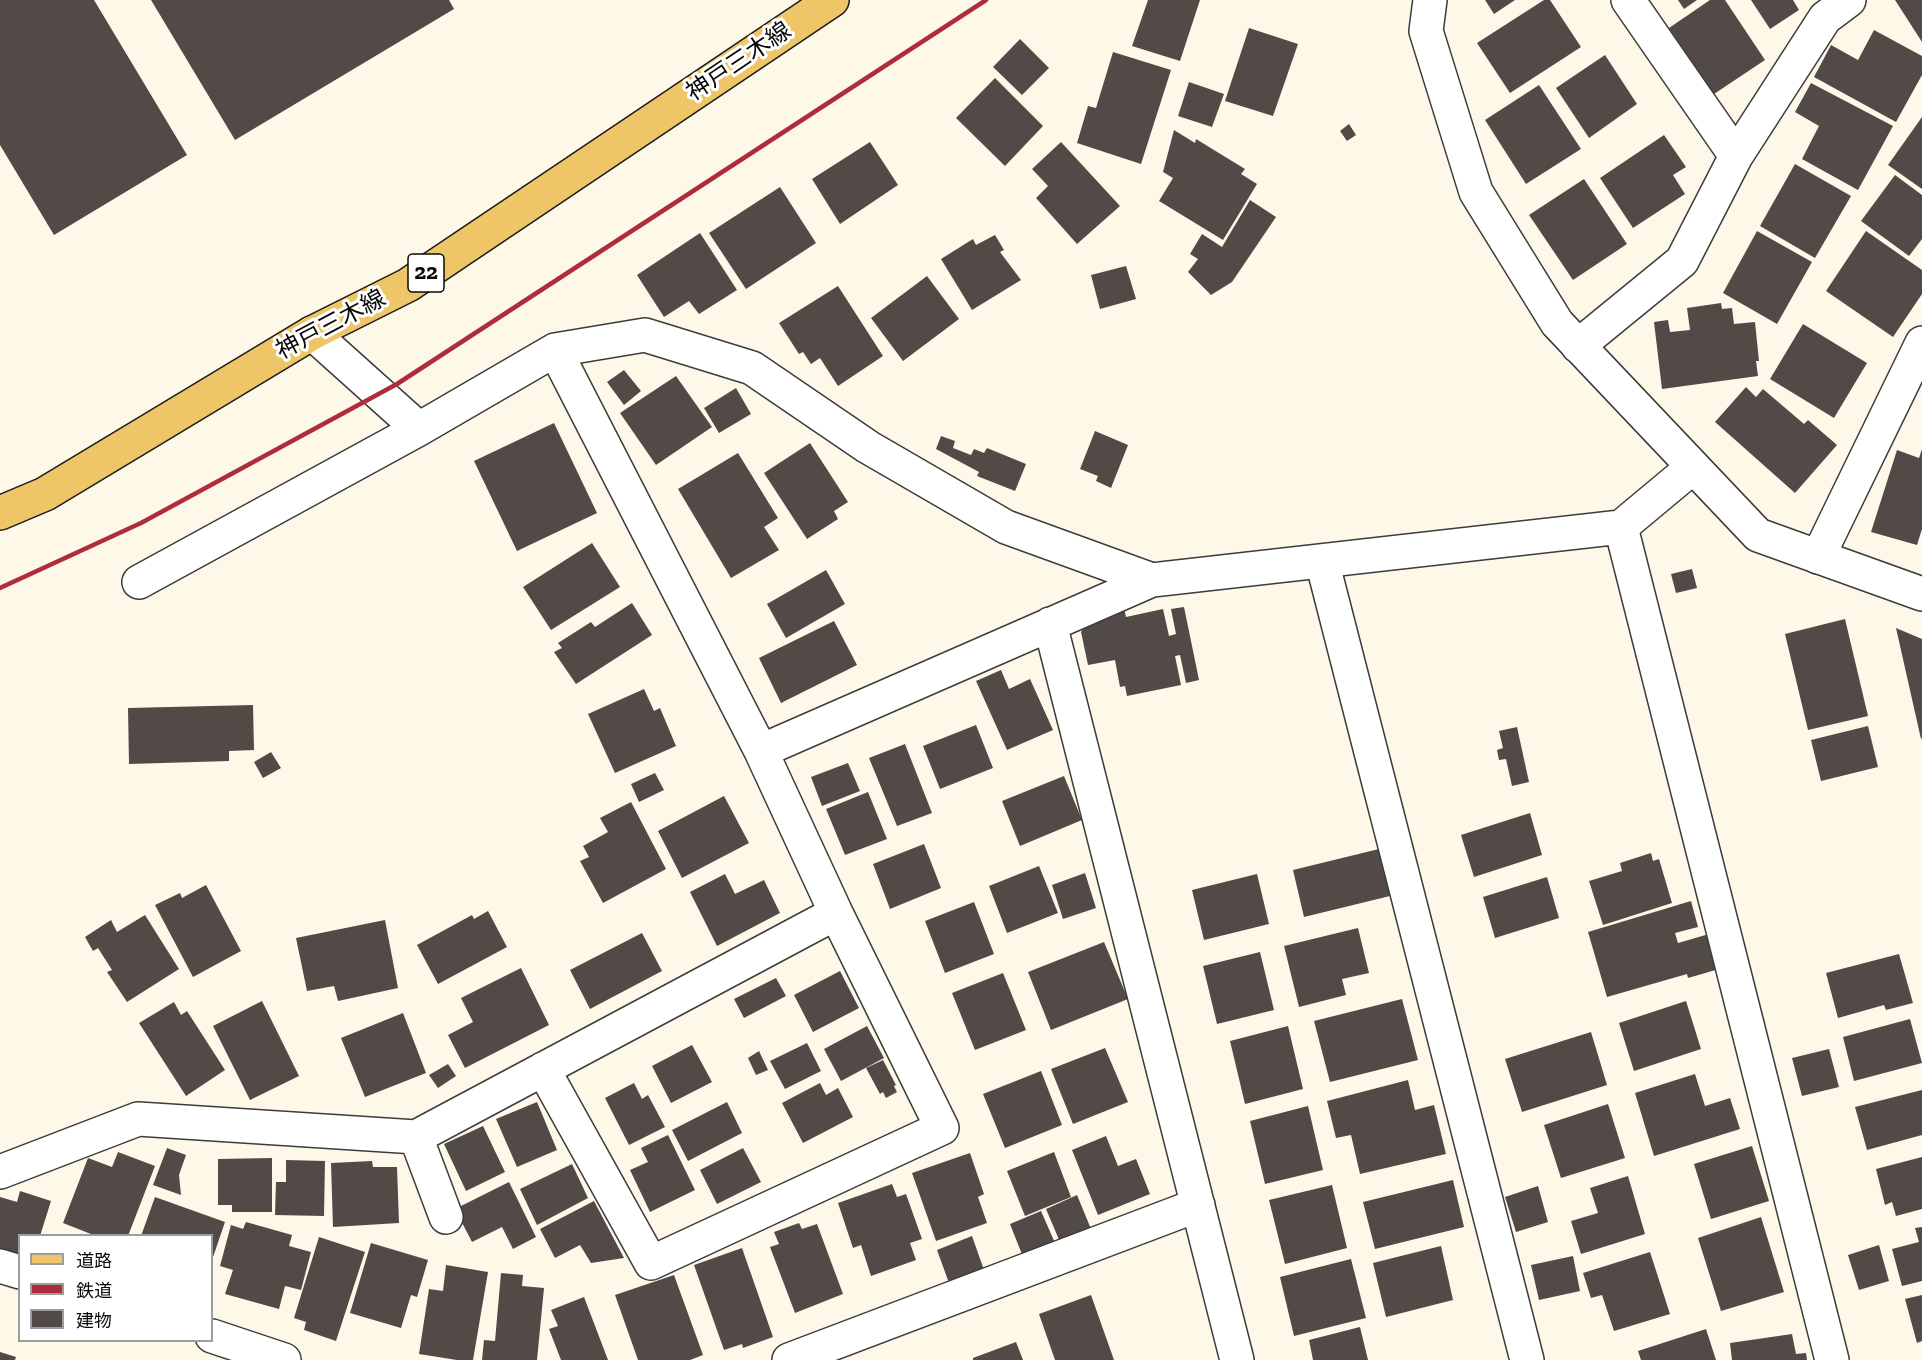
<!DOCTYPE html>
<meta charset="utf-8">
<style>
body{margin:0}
#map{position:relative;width:1922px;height:1360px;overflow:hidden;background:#fdf8e7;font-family:"Zilla Slab","Noto Sans JP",serif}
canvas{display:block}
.legend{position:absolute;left:18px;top:1234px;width:195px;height:108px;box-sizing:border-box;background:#fff;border:2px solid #9d9d9d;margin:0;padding:8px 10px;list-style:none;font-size:18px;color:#090909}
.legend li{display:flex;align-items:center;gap:12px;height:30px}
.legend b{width:30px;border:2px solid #9d9d9d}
</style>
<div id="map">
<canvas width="1922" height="1360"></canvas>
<ul class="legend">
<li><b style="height:8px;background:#eec667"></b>道路</li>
<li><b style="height:8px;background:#ad2e3a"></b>鉄道</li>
<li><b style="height:16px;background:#514a47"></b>建物</li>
</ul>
</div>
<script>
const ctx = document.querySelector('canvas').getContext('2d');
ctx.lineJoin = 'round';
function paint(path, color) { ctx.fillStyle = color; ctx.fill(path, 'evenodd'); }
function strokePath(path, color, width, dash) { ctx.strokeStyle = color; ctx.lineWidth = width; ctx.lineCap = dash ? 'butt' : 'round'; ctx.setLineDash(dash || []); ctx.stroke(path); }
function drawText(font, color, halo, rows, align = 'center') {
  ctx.font = font + ' "Zilla Slab","Noto Sans JP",serif'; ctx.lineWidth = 6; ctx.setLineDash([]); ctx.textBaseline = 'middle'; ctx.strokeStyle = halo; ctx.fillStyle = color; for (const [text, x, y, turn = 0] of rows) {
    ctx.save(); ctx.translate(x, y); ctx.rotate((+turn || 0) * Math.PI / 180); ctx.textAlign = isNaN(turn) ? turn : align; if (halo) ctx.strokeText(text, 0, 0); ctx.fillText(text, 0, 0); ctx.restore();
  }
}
const building = new Path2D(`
 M0,0H94L187,155L54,235L0,145Z
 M151,0H449L454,9L235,140Z
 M1148,0H1200L1180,61L1132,46Z
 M1485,0H1515L1494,14Z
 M1544,0H1550L1581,47L1510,93L1477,43Z
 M1678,0H1697L1684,9Z
 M1710,0H1725L1765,60L1714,94L1669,28Z
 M1751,0H1793L1799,10L1770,29Z
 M1895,0H1922V42Z
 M1249,28L1298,44L1273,116L1225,101Z
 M1874,30L1922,56V75L1896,122L1814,77L1831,45L1858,60Z
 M1020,39L1049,68L1022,95L993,67Z
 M1113,52L1171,70L1141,164L1077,143L1088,106L1096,108Z
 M1605,55L1637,104L1589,138L1556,88Z
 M995,78L1043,126L1005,166L956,118Z
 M1189,82L1224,94L1212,127L1178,116Z
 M1811,83L1893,126L1858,190L1802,159L1819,126L1795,112Z
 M1539,85L1581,149L1526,184L1485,120Z
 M1922,117V189L1888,165Z
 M1349,124L1356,135L1347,141L1340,131Z
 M1174,130L1195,143L1196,139L1245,169L1241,174L1257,184L1223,240L1159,201L1173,178L1163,172Z
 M1664,135L1686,167L1673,175L1685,194L1633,228L1600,178Z
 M870,142L898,185L840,224L812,179Z
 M1061,142L1120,206L1077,244L1036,198L1048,186L1032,169Z
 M1795,164L1851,196L1815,258L1760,226Z
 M1895,175L1922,195V239L1909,256L1861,221Z
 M1584,179L1627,244L1573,280L1529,215Z
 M780,187L816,243L746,289L709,233Z
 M1250,200L1276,217L1232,282L1211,295L1188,272L1198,259L1190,254L1202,234L1222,247Z
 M1757,231L1812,262L1777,324L1723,293Z
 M1866,231L1922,270V294L1893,337L1826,291Z
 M700,233L737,290L699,314L689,301L664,317L637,275Z
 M995,235L1004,250L1000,252L1021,280L972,310L941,259L973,239L976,245Z
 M1126,266L1136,299L1100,309L1091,275Z
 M927,276L959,319L903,361L871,318Z
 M838,286L883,356L838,386L820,358L811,364L803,352L799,354L779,323Z
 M1721,303L1722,309L1732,308L1734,324L1755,322L1759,361H1756L1758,376L1662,389L1654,322L1668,320L1670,332L1690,330L1687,308Z
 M1803,324L1867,363L1834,418L1770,379Z
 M624,370L641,391L624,405L607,382Z
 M676,376L712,427L656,465L620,413Z
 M1746,387L1756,397L1763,389L1804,424L1808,420L1837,445L1795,493L1715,422Z
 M736,388L751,414L719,433L704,408Z
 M554,423L597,513L517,551L474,461Z
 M1095,431L1128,445L1111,488L1096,481L1098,476L1080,469Z
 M941,436L955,441L953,448L971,455L974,449L984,453L987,448L1026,464L1015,491L977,476L979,472L936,449Z
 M810,443L848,502L834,511L838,519L807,539L764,473Z
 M1922,449V529L1917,545L1871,532L1897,450L1919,458Z
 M738,453L778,518L764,527L779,550L731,578L678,489Z
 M592,543L620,587L551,630L523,587Z
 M1692,569L1697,588L1676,593L1671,574Z
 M826,570L845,604L786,638L767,604Z
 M632,603L652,635L576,684L554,652L562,648L558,643L591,622L595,627Z
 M1123,604L1126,617L1163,609L1169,636L1176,634L1171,609L1184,607L1199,680L1186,683L1180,655L1175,656L1181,685L1127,696L1125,686L1120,687L1115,660L1088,665L1081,632L1090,618Z
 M1845,619L1868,716L1808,730L1785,634Z
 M834,621L857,665L781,703L759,658Z
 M1896,628L1922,639V738L1921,739Z
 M1001,670L1009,689L1030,679L1053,730L1007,750L976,681Z
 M644,689L654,711L660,708L676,746L615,773L588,714Z
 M253,705L254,750L229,751V761L129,764L128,708Z
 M976,725L993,768L940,789L923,746Z
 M1868,726L1878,767L1821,781L1811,740Z
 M1517,727L1529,782L1512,786L1506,759L1499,760L1497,750L1503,748L1499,731Z
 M905,744L932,813L897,826L869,758Z
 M271,752L281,768L263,778L254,762Z
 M848,763L860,791L822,806L811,777Z
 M655,773L664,790L639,802L631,784Z
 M1064,776L1082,820L1020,846L1002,801Z
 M868,792L887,839L845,855L826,809Z
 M724,796L749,843L682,878L658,831Z
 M631,802L666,869L603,903L580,861L589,857L583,846L608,832L600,818Z
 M1530,813L1542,855L1474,877L1461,835Z
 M924,844L941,888L890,909L873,864Z
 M1379,849L1390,896L1304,917L1293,870Z
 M1651,853L1653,861L1659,859L1672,903L1603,925L1589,881L1622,871L1620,863Z
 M1039,866L1058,913L1007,933L989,886Z
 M1085,873L1096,908L1063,919L1052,885Z
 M725,874L735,894L764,880L780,913L717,946L690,892Z
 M1257,874L1269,924L1204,940L1192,890Z
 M1547,877L1559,918L1495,938L1483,897Z
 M206,885L241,951L193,977L155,905L180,893L182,898Z
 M1691,901L1698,927L1675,933L1678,943L1709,934L1719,969L1688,978L1687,974L1607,997L1588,932Z
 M974,902L994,954L945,973L925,921Z
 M488,911L507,947L438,984L417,945L472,915L474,919Z
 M145,915L179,969L127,1002L107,972L112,970L98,948L93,951L85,937L111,920L117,932Z
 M385,920L398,988L338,1001L334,986L307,991L296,938Z
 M1358,928L1369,973L1342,979L1346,995L1299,1007L1284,946Z
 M642,933L662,971L590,1009L570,970Z
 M1104,942L1128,999L1051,1030L1028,972Z
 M1260,952L1274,1010L1217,1024L1203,966Z
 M1899,954L1913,1003L1886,1010L1884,1005L1838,1018L1826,973Z
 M521,968L549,1025L465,1068L448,1035L473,1022L461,998Z
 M840,971L859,1008L813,1032L794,995Z
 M1003,973L1026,1030L975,1050L952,993Z
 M776,978L786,996L744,1018L734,999Z
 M1402,999L1418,1060L1330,1082L1314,1021Z
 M262,1001L299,1076L250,1100L213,1026Z
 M1686,1001L1701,1049L1634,1071L1619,1023Z
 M174,1002L181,1015L187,1011L225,1070L186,1096L139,1023Z
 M403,1013L426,1073L365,1097L341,1038Z
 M1910,1019L1922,1063L1854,1081L1843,1037Z
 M867,1026L884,1058L841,1081L824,1049Z
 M1288,1026L1303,1089L1245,1104L1230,1041Z
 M1591,1032L1607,1085L1522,1112L1505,1059Z
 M807,1043L821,1071L785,1089L770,1061Z
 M692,1045L712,1082L671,1103L652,1066Z
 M1105,1048L1128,1102L1073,1124L1051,1069Z
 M1829,1049L1839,1087L1802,1096L1792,1058Z
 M759,1051L768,1070L756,1075L748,1058Z
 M883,1060L896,1085L894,1086L897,1092L886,1098L883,1092L880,1094L866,1068Z
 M448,1064L456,1076L438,1088L429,1075Z
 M1041,1071L1062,1125L1005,1148L983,1094Z
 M1695,1074L1705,1106L1730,1098L1740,1129L1654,1156L1635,1093Z
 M1408,1080L1415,1110L1434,1105L1446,1154L1360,1174L1351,1135L1336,1138L1327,1101Z
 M634,1083L642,1099L648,1095L665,1127L629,1145L605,1098Z
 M820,1083L826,1095L838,1088L853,1117L803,1143L782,1103Z
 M1922,1090V1135L1867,1150L1855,1107Z
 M537,1102L557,1150L517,1167L496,1119Z
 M727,1102L742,1133L688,1161L672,1130Z
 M1608,1104L1625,1158L1561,1178L1544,1125Z
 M1308,1106L1323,1170L1265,1184L1250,1121Z
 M483,1126L505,1172L466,1191L444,1144Z
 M668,1135L695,1190L650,1212L630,1170L648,1162L641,1148Z
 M1106,1136L1118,1166L1136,1159L1150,1194L1098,1215L1072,1150Z
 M1752,1146L1769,1201L1711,1219L1694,1164Z
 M167,1148L186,1155L179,1175L181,1195L153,1185Z
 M743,1148L761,1182L717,1204L700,1170Z
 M118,1152L155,1166L128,1236H96L63,1223L88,1158L112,1167Z
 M1054,1152L1071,1197L1025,1216L1007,1171Z
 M970,1153L984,1194L978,1197L987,1223L936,1241L912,1173Z
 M1922,1157V1209L1896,1216L1892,1202L1885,1205L1876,1169Z
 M272,1158V1212H232V1205H218V1159Z
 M286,1160L325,1161L324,1216L275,1215L276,1182H286Z
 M372,1161L373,1167H397L399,1223L333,1227L331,1163Z
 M572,1164L588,1198L537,1225L520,1189Z
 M1628,1176L1645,1234L1581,1254L1571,1221L1598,1213L1590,1188Z
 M1453,1180L1464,1227L1375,1249L1363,1202Z
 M509,1182L536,1237L513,1249L502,1227L472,1242L455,1209Z
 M892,1184L897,1197L906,1194L922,1239L910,1243L916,1260L871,1276L861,1245L853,1248L838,1203Z
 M1332,1185L1347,1248L1285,1264L1269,1200Z
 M1538,1186L1548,1222L1516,1232L1505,1197Z
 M20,1191L51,1201L40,1236H20V1256L0,1250V1197L17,1202Z
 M1077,1195L1091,1229L1060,1242L1046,1209Z
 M155,1197L225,1222L212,1260V1236H141Z
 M594,1201L624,1258L591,1263L580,1245L555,1258L540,1229Z
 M1041,1211L1055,1243L1023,1257L1010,1224Z
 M1761,1217L1784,1292L1721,1311L1698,1238Z
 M246,1222L292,1235L289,1246L311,1252L301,1290L285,1286L279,1309L225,1294L233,1270L220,1266L231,1225L243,1229Z
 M799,1223L802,1229L817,1224L843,1294L795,1313L770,1247L779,1244L774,1232Z
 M1922,1227V1281L1902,1286L1892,1249L1919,1242L1915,1228Z
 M972,1236L984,1270L949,1283L937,1250Z
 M319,1237L365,1252L336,1341L304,1330L306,1322L294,1318Z
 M371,1243L428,1260L417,1297L411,1295L401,1328L350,1313Z
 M1879,1245L1889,1281L1859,1290L1848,1255Z
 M1441,1246L1453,1300L1386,1317L1373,1263Z
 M742,1248L773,1337L743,1348L742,1344L724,1350L694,1265Z
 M1650,1252L1670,1314L1614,1331L1602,1295L1591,1298L1583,1273Z
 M1573,1256L1580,1291L1539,1300L1531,1265Z
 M1351,1259L1366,1318L1294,1336L1280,1277Z
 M446,1265L488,1272L473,1360H457L419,1354L429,1289L443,1291Z
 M501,1273L523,1275L522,1286L544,1288L537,1360H482L484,1340L495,1341Z
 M674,1275L703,1355L690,1360H638L615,1295Z
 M1091,1295L1114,1360H1055L1039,1314Z
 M1922,1295V1341L1917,1343L1905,1299Z
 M584,1297L608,1360H561L549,1329L558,1326L551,1310Z
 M1360,1327L1368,1360H1313L1309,1340Z
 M1706,1329L1716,1360H1641L1638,1351Z
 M1792,1334L1796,1354L1806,1353L1807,1360H1732L1730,1343Z
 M1016,1342L1023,1360H973V1358Z
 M0,1352L16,1357L15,1360H0Z`);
const minor = new Path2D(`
 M1628,0L1736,156
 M312,333L419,429
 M1578,346L1682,261L1736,156L1825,18L1849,0
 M1621,527L1832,1360
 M1818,557L1922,343
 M1322,561L1527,1360
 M139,582L419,429L555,350L645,335L752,368L868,447L1006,527L1152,580
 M1050,624L1237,1360
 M761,751L1152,580L1621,527L1693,467
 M543,1069L651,1263L942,1128L836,913L761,751L555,350
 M416,1137L446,1217
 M0,1172L138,1119L416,1137L836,913
 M0,1266L20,1272
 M212,1336L284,1360
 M789,1360L1198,1205`);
const tertiary = new Path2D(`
 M1430,0L1426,31L1476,192L1557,323L1758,535L1922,594`);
const primary = new Path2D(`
 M0,513L45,494L312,333L408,285L832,0`);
const rail = new Path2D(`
 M0,588L141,523L397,384L986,0`);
const shields = [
 [426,273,36]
];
const shieldNames = [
 ["22",426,273]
];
const streetNames = [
 ["神戸三木線",739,62,-34],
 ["神戸三木線",331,325,-28]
];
paint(building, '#514a47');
strokePath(minor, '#3c3c3c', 36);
strokePath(tertiary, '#3c3c3c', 36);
strokePath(primary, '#1a1a1a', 36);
strokePath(minor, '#fff', 33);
strokePath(tertiary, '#fff', 33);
strokePath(primary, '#eec667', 33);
strokePath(rail, '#ad2e3a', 4.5);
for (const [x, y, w] of shields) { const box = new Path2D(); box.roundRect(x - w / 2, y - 19, w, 38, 4.5); ctx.fillStyle = '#fff'; ctx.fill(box); strokePath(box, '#090909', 1.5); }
drawText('bold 22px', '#090909', null, shieldNames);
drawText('24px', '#090909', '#fff', streetNames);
</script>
